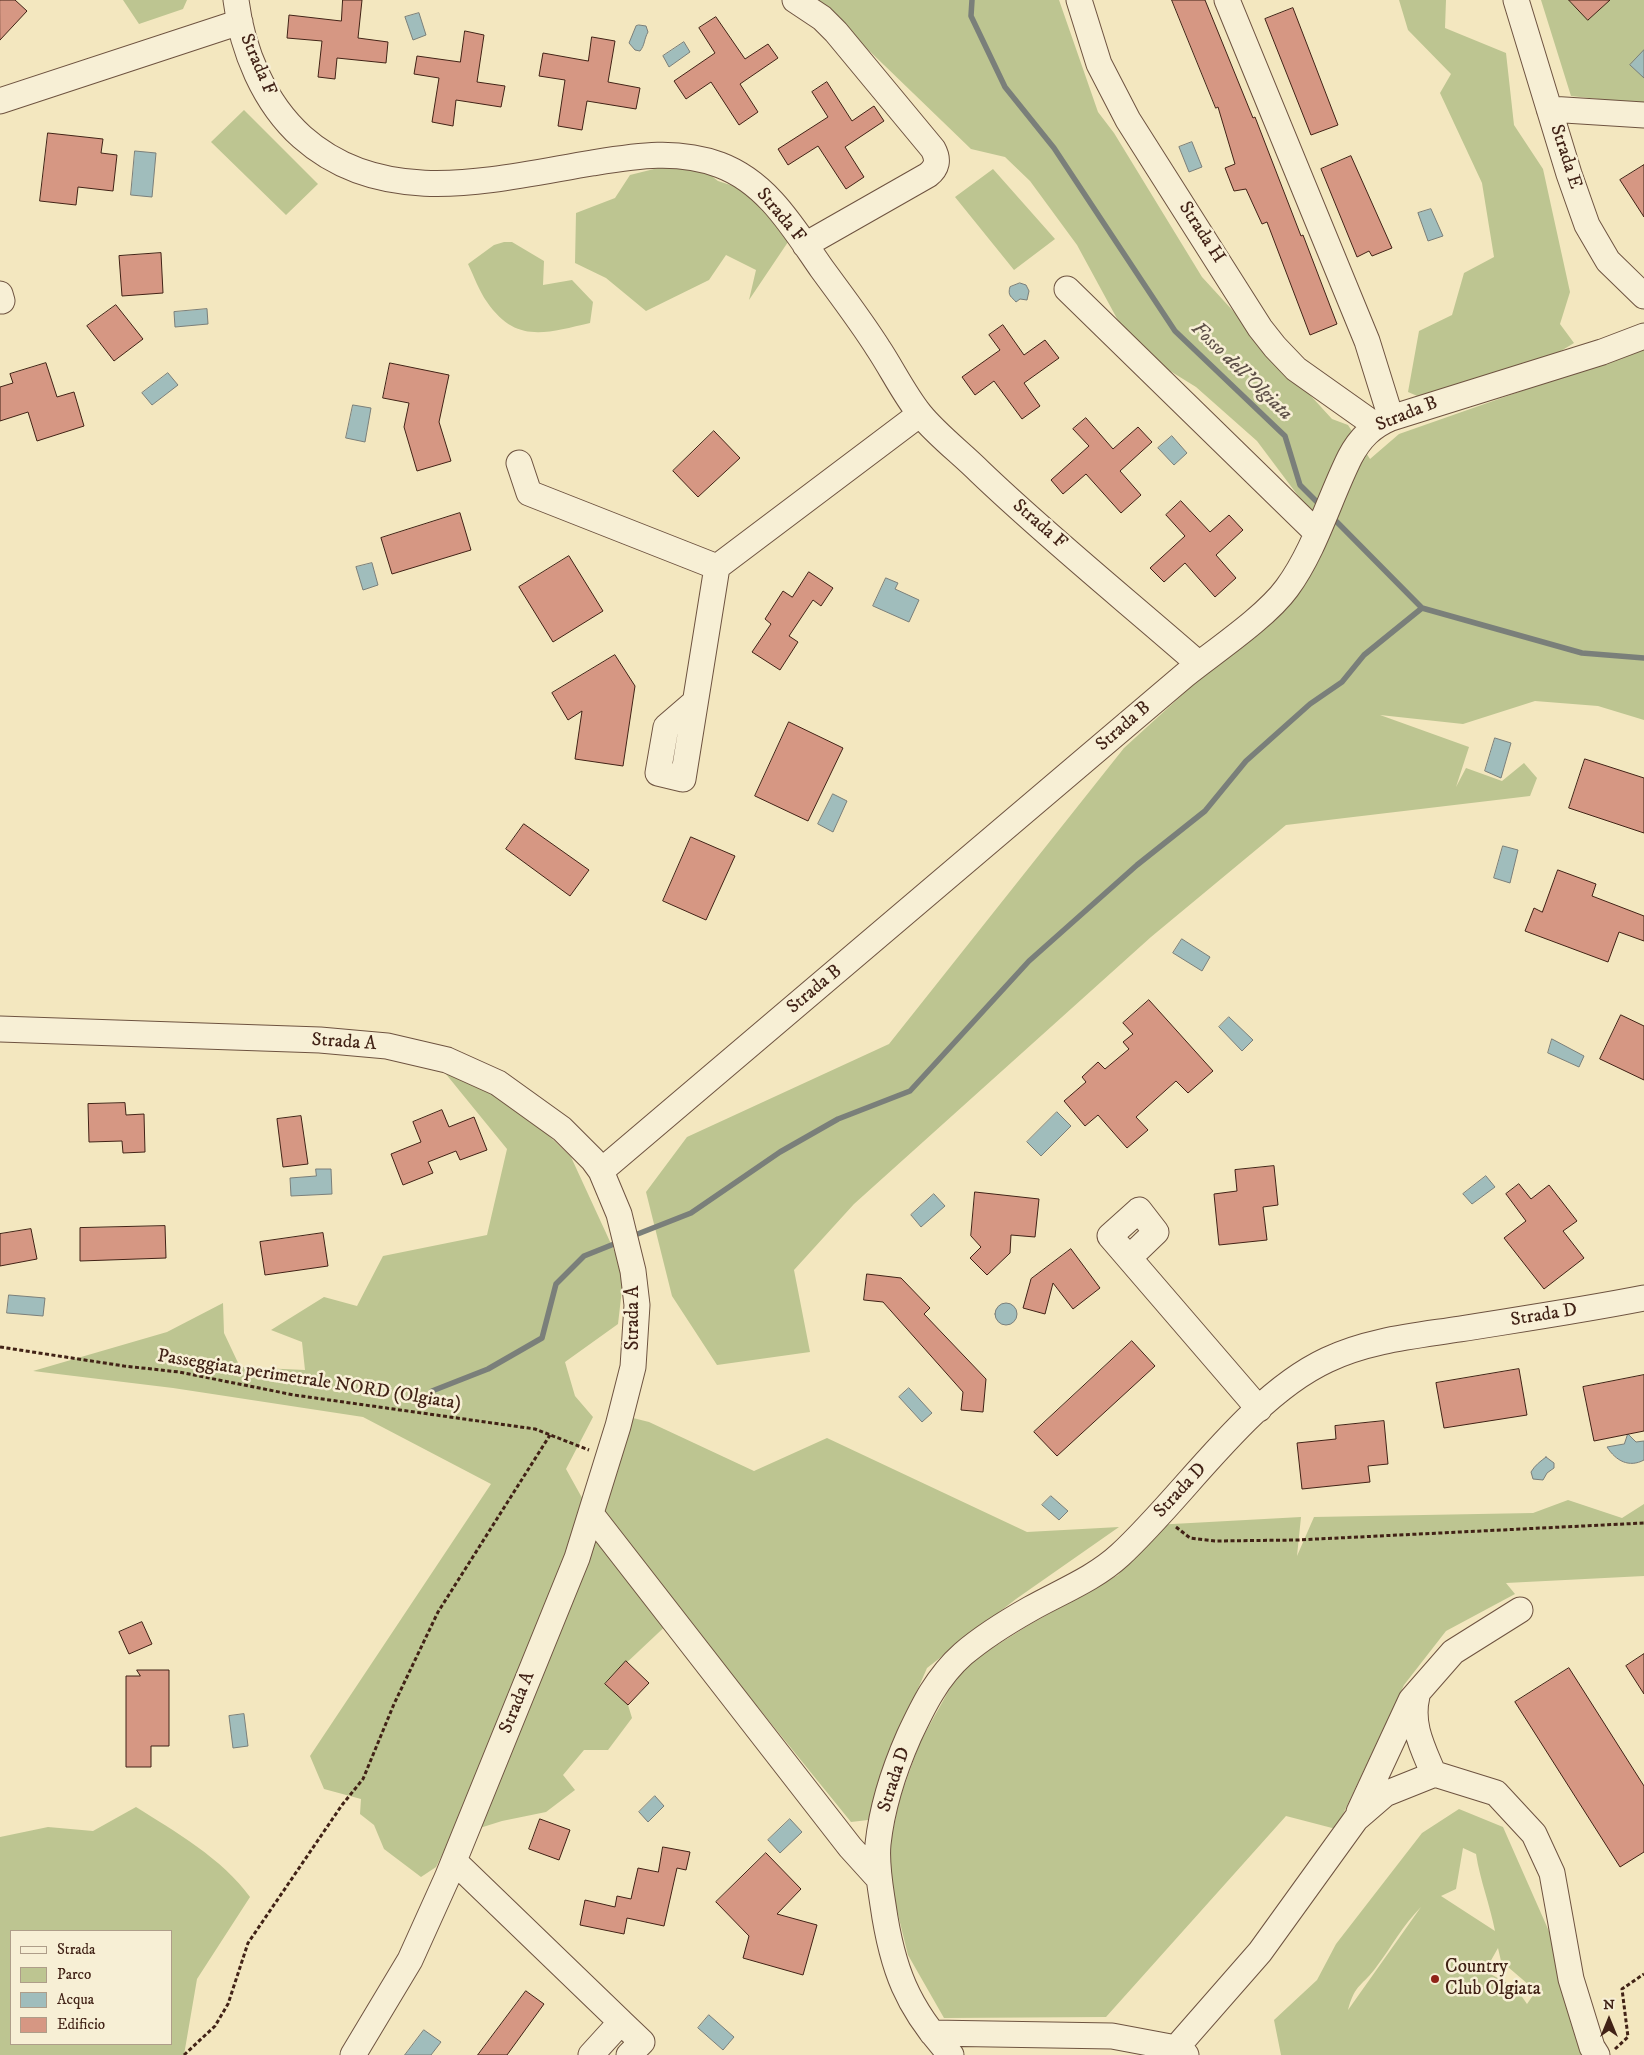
<!DOCTYPE html>
<meta charset="utf-8">
<style>
body{margin:0}
#map{position:relative;width:1644px;height:2055px;overflow:hidden;background:#f3e7bf;font-family:"IM FELL DW Pica",serif}
canvas{display:block}
.legend{position:absolute;left:10px;top:1930px;width:162px;height:115px;box-sizing:border-box;background:#f7efd5;border:1px solid #ae9d89;margin:0;padding:6px 9px;list-style:none;font-size:15px;color:#412216}
.legend li{display:flex;align-items:center;gap:10px;height:25px}
.legend b{width:25px;border:1px solid #ae9d89}
.north{position:absolute;left:1584px;top:1995px;width:50px;height:50px;-webkit-text-stroke:4px #f7efd5;paint-order:stroke;rotate:0deg;font-size:14px;font-weight:700;line-height:20px;text-align:center;color:#412216}
.north::after{content:'';display:block;margin:auto;width:18px;height:22px;background:#412216;clip-path:polygon(50% 0,100% 100%,50% 72%,0 100%)}
</style>
<div id="map">
<canvas width="1644" height="2055"></canvas>
<ul class="legend">
<li><b style="height:6px;background:#f7efd5"></b>Strada</li>
<li><b style="height:14px;background:#bdc591"></b>Parco</li>
<li><b style="height:14px;background:#a0bdbc"></b>Acqua</li>
<li><b style="height:14px;background:#d69783"></b>Edificio</li>
</ul>
<div class="north">N</div>
</div>
<script>
const ctx = document.querySelector('canvas').getContext('2d');
ctx.lineJoin = 'round';
function paint(path, color) { ctx.fillStyle = color; ctx.fill(path, 'evenodd'); }
function strokePath(path, color, width, dash) { ctx.strokeStyle = color; ctx.lineWidth = width; ctx.lineCap = dash ? 'butt' : 'round'; ctx.setLineDash(dash || []); ctx.stroke(path); }
function drawText(font, color, halo, rows, align = 'center') {
  ctx.font = font + ' "IM FELL DW Pica",serif'; ctx.lineWidth = 5; ctx.setLineDash([]); ctx.textBaseline = 'middle'; ctx.strokeStyle = halo; ctx.fillStyle = color; for (const [text, x, y, turn = 0] of rows) {
    ctx.save(); ctx.translate(x, y); ctx.rotate((+turn || 0) * Math.PI / 180); ctx.textAlign = isNaN(turn) ? turn : align; if (halo) ctx.strokeText(text, 0, 0); ctx.fillText(text, 0, 0); ctx.restore();
  }
}
const green = new Path2D(`
 M123,0H187L183,9L139,24Z
 M807,0H1059L1098,112L1114,133L1202,277L1332,419L1348,425L1370,459L1399,434L1644,348V720L1598,706L1535,701L1463,724L1380,715L1469,747L1456,787L1466,768L1502,781L1524,763L1537,778L1530,796L1286,825L1151,937L854,1204L794,1270L810,1352L717,1365L672,1296L646,1192L687,1137L889,1044L1124,748L1297,590L1305,505L1257,441L1196,387L1133,348L1077,245L1030,181L1005,157L971,149L855,37Z
 M1399,0H1446L1445,28L1506,53L1514,125L1543,169L1570,292L1560,324L1574,343L1470,406L1429,401L1408,392L1419,331L1452,315L1464,273L1494,257L1482,183L1440,93L1451,74L1408,30Z
 M1541,0H1644V104L1571,96Z
 M244,110L318,184L286,215L211,142Z
 M666,166L705,171L718,181L752,192L790,239L749,300L756,270L726,255L709,280L646,311L606,278L575,263L576,213L615,198L630,175Z
 M993,169L1055,239L1014,270L955,197Z
 M504,242H512L544,261L543,285L572,280L593,302L590,323C546,333 516,344 487,302C479,291 474,276 468,264L494,245Z
 M441,1068L514,1102L571,1157L624,1272L618,1324L565,1362L575,1396L593,1417L566,1469L591,1514L673,1619L605,1683L628,1705L632,1718L608,1750H584L563,1775L575,1790L546,1812L502,1821L451,1837L436,1867L421,1877L384,1849L374,1825L360,1814L361,1799L324,1789L310,1756L491,1484L363,1417L173,1388L33,1371L167,1332L223,1303L224,1333L240,1367L305,1370L302,1342L271,1330L324,1297L357,1306L383,1256L487,1235L507,1149Z
 M625,1416L649,1422L754,1471L827,1438L1027,1532L1119,1527L1016,1599L927,1668L886,1762L868,1820L851,1822L594,1505Z
 M1568,1500L1622,1518L1644,1504V1576L1506,1583L1515,1594L1446,1631L1404,1685L1336,1829L1286,1816L1106,2017L944,2018L908,1955L886,1866L899,1801L920,1742L962,1667L1029,1625L1118,1575L1154,1525L1301,1517L1297,1556L1314,1517L1533,1513Z
 M136,1807C174,1831 223,1859 250,1897L197,1979L184,2055H0V1837L48,1827L93,1831ZM11,1931H171V2044H11Z
 M1459,1809L1503,1827L1559,1954L1588,2055H1281L1274,2020L1317,1980L1336,1944L1422,1833ZM1463,1848L1476,1854C1480,1880 1490,1905 1495,1931L1441,1896L1456,1889ZM1421,1907L1348,2010C1355,1983 1363,1986 1377,1966C1392,1946 1403,1925 1421,1907ZM1498,1948L1501,1961L1536,1991L1527,2004L1516,1988L1485,1971Z`);
const water = new Path2D(`
 M419,13L426,35L413,40L405,17Z
 M639,25L646,26L648,32C644,39 645,45 640,51L635,50L629,43L636,26Z
 M684,42L690,52L669,67L663,56Z
 M1644,50V78L1630,65Z
 M1192,142L1202,167L1189,172L1179,147Z
 M135,151L156,153L152,197L131,195Z
 M1431,209L1443,236L1428,241L1418,213Z
 M1020,283L1026,285L1029,291L1027,300L1020,299L1016,302C1012,297 1007,296 1010,287Z
 M207,309L208,324L175,327L174,312Z
 M168,373L178,385L152,405L142,393Z
 M353,405L371,408L365,442L346,438Z
 M1172,436L1187,453L1174,465L1158,448Z
 M372,563L378,585L363,590L356,567Z
 M886,578L898,583L895,589L919,600L909,622L873,606Z
 M1495,738L1511,743L1501,778L1485,771Z
 M833,794L847,801L833,832L818,824Z
 M1503,846L1518,850L1510,883L1494,878Z
 M1182,939L1210,957L1202,971L1173,953Z
 M1229,1017L1253,1040L1242,1051L1219,1027Z
 M1552,1039L1584,1056L1579,1067L1548,1053Z
 M1057,1112L1071,1126L1041,1156L1027,1142Z
 M316,1169H331L332,1194L291,1196L290,1178L316,1176Z
 M1486,1176L1495,1187L1472,1204L1463,1194Z
 M934,1194L945,1206L921,1227L911,1215Z
 M9,1295L45,1298L43,1316L7,1313Z
 M995 1314a11 11 0 1 1 22 0a11 11 0 1 1-22 0Z
 M909,1388L932,1413L922,1422L899,1397Z
 M1628,1434L1636,1442L1644,1441V1460C1629,1468 1616,1461 1607,1447L1624,1444Z
 M1546,1457L1554,1463V1468L1547,1473L1543,1480L1533,1479L1531,1472C1535,1465 1541,1461 1546,1457Z
 M1051,1496L1068,1511L1059,1520L1042,1505Z
 M244,1714L248,1746L233,1748L229,1716Z
 M655,1796L664,1806L648,1822L639,1812Z
 M790,1819L802,1832L780,1853L768,1840Z
 M709,2015L734,2037L723,2050L698,2028Z
 M424,2030L441,2042L431,2055H405Z`);
const stream = new Path2D(`
 M972,0L971,16L1005,87L1054,148L1175,331L1285,436L1300,485L1321,506
 M1331,516L1422,608L1582,653L1644,658
 M630,1237L691,1213L780,1152L838,1119L910,1091L1029,961L1137,865L1205,811L1246,761L1310,704L1342,682L1364,655L1422,608
 M432,1391L488,1369L542,1338L556,1284L584,1256L619,1242`);
const building = new Path2D(`
 M0,0H15L27,11L0,40Z
 M343,0H362L358,38L388,42L386,63L337,58L335,79L318,77L322,41L287,38L289,15L341,21Z
 M1172,0H1205L1253,118L1255,117L1301,236L1303,235L1337,324L1310,335L1267,222L1262,224L1246,189L1234,191L1225,168L1235,164L1218,107L1216,108Z
 M1569,0H1610L1588,20Z
 M1293,8L1338,125L1311,135L1265,19Z
 M716,17L745,59L768,44L778,58L740,84L758,112L739,125L711,82L686,99L674,81L715,53L699,28Z
 M465,31L484,35L477,82L505,86L501,107L456,100L453,126L432,122L439,78L414,74L417,56L460,62Z
 M592,37L615,41L608,82L640,88L636,109L587,101L582,130L558,126L565,80L539,76L543,53L588,61Z
 M827,82L852,121L874,106L884,121L845,147L864,177L846,189L818,146L788,165L778,149L828,117L812,92Z
 M48,133L103,139L101,153L117,155L113,191L78,187L76,205L40,201Z
 M1351,156L1392,248L1372,256L1369,251L1357,257L1321,169Z
 M1644,165V217L1620,180Z
 M161,253L163,293L122,296L119,256Z
 M116,305L143,339L114,361L87,326Z
 M1003,325L1024,355L1045,340L1059,358L1024,383L1040,406L1022,419L994,381L975,395L962,377L1000,350L989,335Z
 M46,363L57,397L74,392L84,426L37,441L28,412L0,421V387L13,383L10,374Z
 M390,363L449,375L439,422L451,461L417,471L404,427L409,403L383,398Z
 M1086,418L1113,449L1138,427L1152,442L1120,471L1141,495L1121,513L1086,474L1063,494L1051,480L1089,446L1073,429Z
 M714,431L740,458L698,497L673,471Z
 M1181,501L1210,532L1229,515L1243,530L1216,555L1236,578L1215,597L1185,563L1164,582L1150,568L1185,536L1166,515Z
 M460,513L471,550L392,574L381,538Z
 M569,556L603,611L553,642L519,587Z
 M809,572L833,588L821,606L813,600L789,636L798,642L780,670L752,652L771,624L765,619L783,591L792,597Z
 M615,655L635,686L623,766L575,759L582,711L568,720L552,693Z
 M789,722L843,748L808,821L755,796Z
 M1585,759L1644,778V833L1569,808Z
 M524,824L589,870L570,896L506,849Z
 M691,837L735,856L706,920L663,901Z
 M1558,870L1596,884L1592,896L1644,916V941L1619,932L1608,962L1525,931L1534,908L1542,912Z
 M1149,1000L1213,1071L1188,1093L1176,1081L1136,1117L1148,1130L1127,1148L1098,1115L1085,1126L1064,1101L1086,1082L1082,1077L1098,1062L1105,1069L1129,1049L1123,1042L1133,1034L1123,1023Z
 M1621,1015L1644,1026V1080L1600,1059Z
 M125,1103L126,1115L144,1114L145,1152L123,1153L122,1141L89,1142L88,1104Z
 M442,1110L449,1127L474,1117L487,1150L460,1160L456,1151L428,1162L433,1173L403,1185L391,1154L421,1142L413,1122Z
 M301,1116L308,1164L283,1167L277,1119Z
 M1274,1166L1278,1205L1263,1207L1267,1240L1219,1245L1214,1194L1237,1191L1235,1170Z
 M1519,1184L1531,1199L1549,1185L1577,1221L1563,1231L1584,1258L1544,1289L1504,1238L1526,1221L1506,1194Z
 M975,1192L1039,1199L1035,1237L1011,1235L1010,1253L987,1275L970,1258L981,1247L971,1236Z
 M165,1226L166,1258L80,1261V1228Z
 M31,1229L37,1259L0,1266V1234Z
 M323,1233L328,1266L265,1275L260,1242Z
 M1071,1249L1100,1288L1073,1309L1053,1283L1045,1314L1023,1308L1031,1279Z
 M867,1274L901,1278L930,1308L924,1314L986,1379L983,1412L961,1410L963,1392L883,1302L864,1300Z
 M1132,1341L1155,1366L1057,1456L1034,1432Z
 M1519,1369L1527,1415L1444,1428L1436,1383Z
 M1644,1375V1431L1594,1441L1583,1387Z
 M1384,1421L1388,1464L1368,1466L1370,1482L1302,1489L1297,1443L1336,1439L1335,1426Z
 M142,1622L152,1644L129,1654L119,1632Z
 M1644,1654V1694L1626,1666Z
 M626,1661L649,1683L628,1705L605,1684Z
 M1569,1668L1644,1786V1852L1620,1867L1515,1702Z
 M137,1670H169V1746H151V1767H126V1676H140Z
 M540,1819L570,1830L559,1860L529,1849Z
 M663,1847L690,1852L686,1870L677,1868L664,1926L627,1918L624,1934L580,1925L585,1900L615,1907L617,1896L631,1899L638,1868L658,1872Z
 M766,1853L801,1889L777,1914L817,1925L803,1975L743,1958L749,1936L716,1902Z
 M526,1991L544,2004L507,2055H478Z`);
const path = new Path2D(`
 M0,1347L124,1366L179,1372L294,1395L535,1429L589,1450
 M1176,1527L1190,1538L1215,1541L1297,1540L1644,1523
 M1615,2049L1628,2037L1622,1989L1644,1974
 M184,2055L215,2026L228,2004L248,1943L342,1805L363,1779L394,1704L438,1612L550,1435`);
const minor = new Path2D(`
 M236,0C242,50 264,103 302,137C384,210 495,179 592,163C636,156 677,149 720,165C768,183 794,229 822,269C841,295 861,321 878,348C892,369 904,394 920,414C937,435 961,453 980,472C1050,539 1126,600 1199,664
 M795,0L822,18L836,32L933,149C939,160 937,168 928,175L805,245
 M1079,0L1099,64L1128,120L1260,328L1275,347L1296,369L1375,425
 M1227,0L1367,341L1391,418
 M1516,0L1569,174L1587,225L1608,261L1644,296
 M0,101L240,22
 M1549,109L1644,115
 M1067,289L1316,532
 M0,294L2,301
 M519,463L529,493L717,567L683,779L658,773L666,727L695,702
 M717,567L920,414
 M0,1029L320,1040L387,1046L447,1060L498,1083L562,1129L593,1160L601,1171L619,1214L633,1271L637,1305L633,1367L618,1426L577,1558L447,1878L410,1960L353,2055
 M601,1171L1185,675C1215,651 1266,617 1287,588C1315,550 1329,499 1350,457C1360,438 1372,426 1391,418L1602,352L1644,336
 M1129,1258L1156,1232L1139,1210L1110,1236L1259,1409
 M591,1514L850,1847L879,1879
 M1417,1696C1410,1725 1423,1748 1434,1775
 M1359,1812L1411,1700L1453,1652L1520,1610
 M454,1861L621,2022L591,2055
 M621,2022L642,2042L629,2055
 M932,2033L1112,2036L1176,2048L1186,2055
 M1176,2048L1260,1952L1356,1819L1385,1794L1435,1774L1496,1793L1534,1834L1552,1873L1571,1979L1592,2047L1597,2055
 M951,2055C907,2008 892,1968 883,1905C880,1885 876,1864 878,1844C882,1807 894,1770 909,1736C923,1706 937,1677 963,1654C983,1637 1007,1622 1030,1609C1060,1592 1094,1579 1120,1555C1185,1495 1248,1397 1327,1360C1369,1340 1415,1336 1460,1329C1522,1319 1583,1310 1644,1298`);
const markers = [
 [1435,1979,5,"#8f2418"]
];
const streetNames = [
 ["Strada F",257,65,67],
 ["Strada E",1565,157,72],
 ["Strada F",780,216,50],
 ["Strada H",1201,233,57],
 ["Strada B",1407,415,-22],
 ["Strada F",1039,525,41],
 ["Strada B",1124,727,-41],
 ["Strada B",815,990,-40],
 ["Strada A",344,1043,4],
 ["Strada D",1544,1316,-9],
 ["Strada A",634,1318,-90],
 ["Passeggiata perimetrale NORD (Olgiata)",309,1381,9],
 ["Strada D",1181,1491,-47],
 ["Strada A",518,1703,-68],
 ["Strada D",895,1780,-72]
];
const poiNames = [
 ["Country",1445,1968],
 ["Club Olgiata",1445,1990]
];
const waterNames = [
 ["Fosso dell’Olgiata",1241,372,44]
];
paint(green, '#bdc591');
paint(water, '#a0bdbc');
strokePath(water, '#7a7f7a', 1);
strokePath(stream, '#7a7f7a', 5.5);
paint(building, '#d69783');
strokePath(building, '#412216', 1);
strokePath(minor, '#6e5340', 27);
strokePath(path, '#412216', 3, [4, 2.5]);
strokePath(minor, '#f7efd5', 25);
for (const [x, y, r, color] of markers) { const dot = new Path2D(); dot.arc(x, y, r, 0, 2 * Math.PI); ctx.fillStyle = color; ctx.fill(dot); strokePath(dot, '#f7efd5', 2); }
drawText('19px', '#412216', '#f7efd5', streetNames);
drawText('19px', '#412216', '#f7efd5', poiNames, 'left');
drawText('italic 20px', '#5e5048', '#f7efd5', waterNames);
</script>
